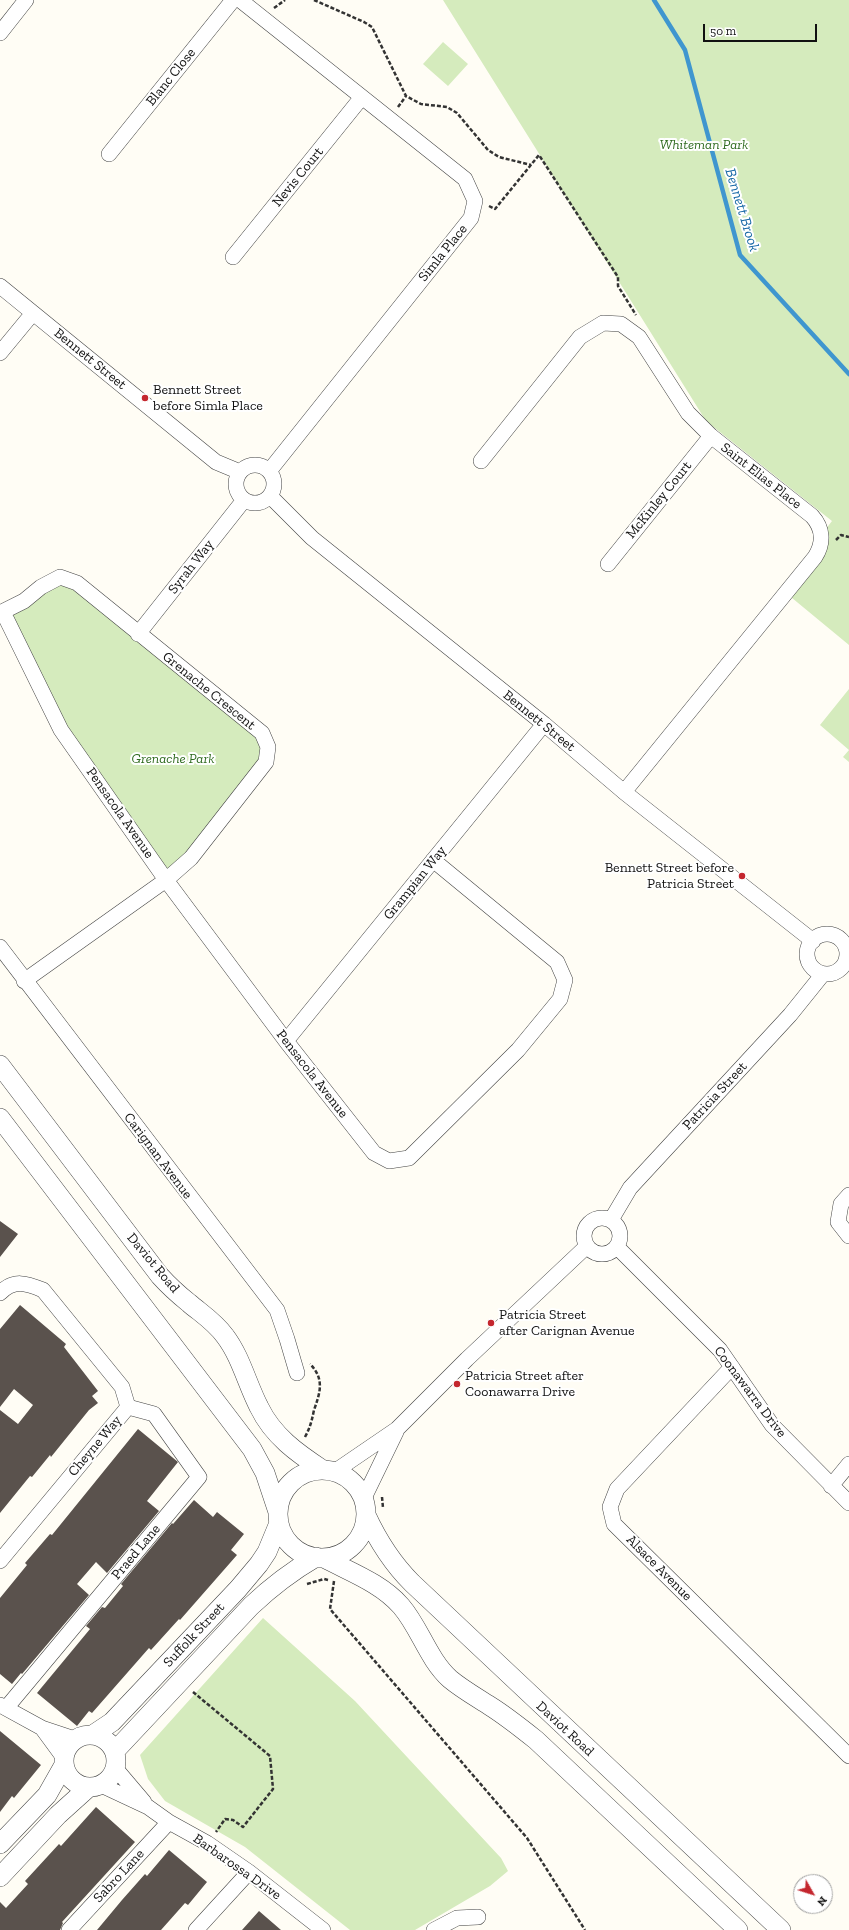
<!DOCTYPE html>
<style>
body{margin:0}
#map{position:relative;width:849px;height:1930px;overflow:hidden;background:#fffdf5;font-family:"Zilla Slab",serif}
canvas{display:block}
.north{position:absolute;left:793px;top:1874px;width:40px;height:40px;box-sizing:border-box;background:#fff;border:1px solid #a0a0a0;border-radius:50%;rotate:129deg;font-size:11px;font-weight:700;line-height:16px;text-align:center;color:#111}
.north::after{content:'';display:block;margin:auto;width:14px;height:18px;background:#c4262e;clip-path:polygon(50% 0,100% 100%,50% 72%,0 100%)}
.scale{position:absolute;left:703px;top:24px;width:114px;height:18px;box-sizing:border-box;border:2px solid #111;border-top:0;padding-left:5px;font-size:12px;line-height:14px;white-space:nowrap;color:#111;-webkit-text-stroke:3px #fff;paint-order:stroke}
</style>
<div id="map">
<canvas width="849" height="1930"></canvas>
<div class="north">N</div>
<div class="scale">50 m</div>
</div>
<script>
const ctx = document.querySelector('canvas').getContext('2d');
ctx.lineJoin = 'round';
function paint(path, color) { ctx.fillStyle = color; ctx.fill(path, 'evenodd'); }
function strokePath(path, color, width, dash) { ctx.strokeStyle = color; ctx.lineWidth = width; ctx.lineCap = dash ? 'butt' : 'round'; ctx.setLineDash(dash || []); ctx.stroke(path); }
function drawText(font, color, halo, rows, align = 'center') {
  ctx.font = font + ' "Zilla Slab",serif'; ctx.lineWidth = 4; ctx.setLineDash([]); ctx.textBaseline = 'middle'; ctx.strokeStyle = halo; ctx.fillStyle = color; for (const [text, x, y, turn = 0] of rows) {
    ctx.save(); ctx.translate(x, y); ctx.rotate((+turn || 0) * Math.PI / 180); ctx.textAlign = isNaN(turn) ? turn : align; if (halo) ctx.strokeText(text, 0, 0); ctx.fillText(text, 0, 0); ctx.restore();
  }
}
const green = new Path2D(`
 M443,0H849V645L786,593L822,534L832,521L706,421Z
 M443,42L468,64L448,86L423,64Z
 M60,577L262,733L266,762L166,880L61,730L3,612Z
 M849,689V762L843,757L849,750L820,725Z
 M263,1618L355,1701L501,1858L508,1871L490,1886L415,1930H350L245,1847L165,1801L148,1779L140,1755Z`);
const stream = new Path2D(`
 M654,0L685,50L740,255L849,374`);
const building = new Path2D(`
 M0,1221L18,1234L0,1257Z
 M20,1305L66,1344L64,1347L98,1391L92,1396L98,1403L89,1410L51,1457L50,1455L32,1477L30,1476L0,1513V1410L18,1424L33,1405L14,1389L0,1407V1329Z
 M138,1429L178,1462L147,1501L159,1511L107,1573L96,1562L77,1584L89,1595L22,1674L21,1673L12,1684L0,1674V1598L27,1565L25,1563L50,1534L52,1535Z
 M194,1500L213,1517L217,1512L244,1534L231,1550L237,1555L180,1620L179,1619L151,1650L149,1648L92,1713L89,1711L77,1726L37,1693L90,1629L86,1626L102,1607L105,1608L123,1586L121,1584L172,1523L173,1524Z
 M0,1731L41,1765L14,1798L12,1796L0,1812Z
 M96,1807L135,1842L62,1922L63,1923L60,1930H0V1902L6,1908L28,1884L25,1881L59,1844L61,1846Z
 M169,1850L207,1882L188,1905L185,1903L161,1930H97L122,1900L145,1874L147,1876Z
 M259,1911L281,1930H242Z`);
const path = new Path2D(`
 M314,0L364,22L372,27L406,96L421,104L447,107L457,113L488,150L499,157L531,165
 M274,8L285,0
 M398,107L406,96
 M489,206L495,209L539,155L618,277V286L636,315
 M836,540L841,535L849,537
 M305,1437C310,1428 312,1420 314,1410C320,1393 325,1379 310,1364
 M382,1497L383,1508
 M334,1581L330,1609L527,1838L585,1930
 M307,1584L324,1579L328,1580
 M193,1692L270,1756L273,1789L243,1827L233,1820L225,1819L216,1832`);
const minor = new Path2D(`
 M240,0L465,179L475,201L471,218L270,470
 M0,33L26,0
 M109,154L233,0
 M233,257L362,97
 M0,286L216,462L240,472
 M0,353L33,313
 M481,461L580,337L603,323L621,324L639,337L688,413L711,436L812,516C823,528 824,543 815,557L624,792
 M236 484a19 19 0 1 1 38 0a19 19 0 1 1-38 0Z
 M270,496L312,538L544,724L624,792L813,941
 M608,564L711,436
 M3,612L61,730L166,880L286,1041L374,1153L389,1161L409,1158L518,1050L560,999L565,980L557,962L433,860
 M0,613L24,601L41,587L60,577L77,583L262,733L268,747L266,762L191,858L166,880L24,981
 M138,634L244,500
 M807 954a20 20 0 1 1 40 0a20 20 0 1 1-40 0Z
 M0,947L277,1310L287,1339L297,1373
 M286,1041L544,724
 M849,1195L841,1204L838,1222L849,1236
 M584 1236a18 18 0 1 1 36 0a18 18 0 1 1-36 0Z
 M611,1220L630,1188L790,1015L823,974
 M617,1247L720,1350L772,1425L849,1503
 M0,1293C14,1279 26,1283 43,1290L122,1387L128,1407L0,1561
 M732,1367L617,1489L610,1507L614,1524L849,1756
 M334,1472L397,1429L467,1359L587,1246
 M831,1486L849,1464
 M363,1500L396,1432
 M0,1705L42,1728L75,1739
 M7,1707L199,1477L154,1414L128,1407
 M42,1728L64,1758
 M116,1769L144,1802
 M101,1785L148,1807L169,1822L207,1843L249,1872L323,1930
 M69,1930L169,1822
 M196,1930L249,1872
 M434,1930L457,1918L478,1917`);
const tertiary = new Path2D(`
 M0,1065L160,1276C169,1286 179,1295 189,1303C202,1314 215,1322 225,1336C241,1357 247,1384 259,1407C273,1436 297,1453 323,1470
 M0,1118L252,1449L265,1473L278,1512
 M278 1514a44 44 0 1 1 88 0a44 44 0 1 1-88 0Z
 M366,1515C378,1541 392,1563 412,1583L781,1930
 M324,1558C350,1572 381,1583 401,1606C420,1628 428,1659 450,1679C462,1689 476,1697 490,1706C506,1716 521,1728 536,1740L738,1930
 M94,1734L112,1722L238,1589L259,1564L267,1552L279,1523
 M64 1761a26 26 0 1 1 52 0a26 26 0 1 1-52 0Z
 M115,1751L251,1606C271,1587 292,1571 316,1557
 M0,1844L47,1795L64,1765
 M0,1877L58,1815L89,1787`);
const markers = [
 [145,398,4,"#c4262e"],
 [742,876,4,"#c4262e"],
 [491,1323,4,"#c4262e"],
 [457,1384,4,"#c4262e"]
];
const streetNames = [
 ["Blanc Close",171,77,-51],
 ["Nevis Court",298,177,-51],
 ["Simla Place",443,253,-51],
 ["Bennett Street",90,359,39],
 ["Saint Elias Place",761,476,38],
 ["McKinley Court",659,500,-51],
 ["Syrah Way",191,567,-52],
 ["Grenache Crescent",209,691,39],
 ["Bennett Street",539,721,39],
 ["Pensacola Avenue",120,813,55],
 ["Grampian Way",415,883,-51],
 ["Pensacola Avenue",312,1074,52],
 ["Patricia Street",715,1096,-47],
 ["Carignan Avenue",158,1156,53],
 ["Daviot Road",153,1263,50],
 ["Coonawarra Drive",750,1392,53],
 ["Cheyne Way",95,1446,-50],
 ["Praed Lane",136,1552,-50],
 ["Alsace Avenue",659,1568,45],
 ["Suffolk Street",194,1635,-47],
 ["Daviot Road",565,1729,43],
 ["Barbarossa Drive",237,1867,35],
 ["Sabro Lane",119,1876,-47]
];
const parkNames = [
 ["Whiteman Park",704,145],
 ["Grenache Park",173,759]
];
const poiNames = [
 ["Bennett Street",153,390],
 ["before Simla Place",153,406],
 ["Bennett Street before",734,868,"right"],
 ["Patricia Street",734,884,"right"],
 ["Patricia Street",499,1315],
 ["after Carignan Avenue",499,1331],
 ["Patricia Street after",465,1376],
 ["Coonawarra Drive",465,1392]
];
const waterNames = [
 ["Bennett Brook",742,210,73]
];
paint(green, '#d5ebbd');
strokePath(stream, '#3f96cf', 4.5);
paint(building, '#5a524d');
strokePath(minor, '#444', 16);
strokePath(tertiary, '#444', 20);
strokePath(path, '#333', 2.5, [4, 2]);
strokePath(minor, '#fff', 15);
strokePath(tertiary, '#fff', 19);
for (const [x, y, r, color] of markers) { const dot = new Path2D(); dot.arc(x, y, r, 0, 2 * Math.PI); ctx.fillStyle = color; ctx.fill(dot); strokePath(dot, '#fff', 1.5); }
drawText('14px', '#111', '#fff', streetNames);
drawText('italic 14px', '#2f6b1f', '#fff', parkNames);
drawText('14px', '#111', '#fff', poiNames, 'left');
drawText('italic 15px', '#1768a6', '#fff', waterNames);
</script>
